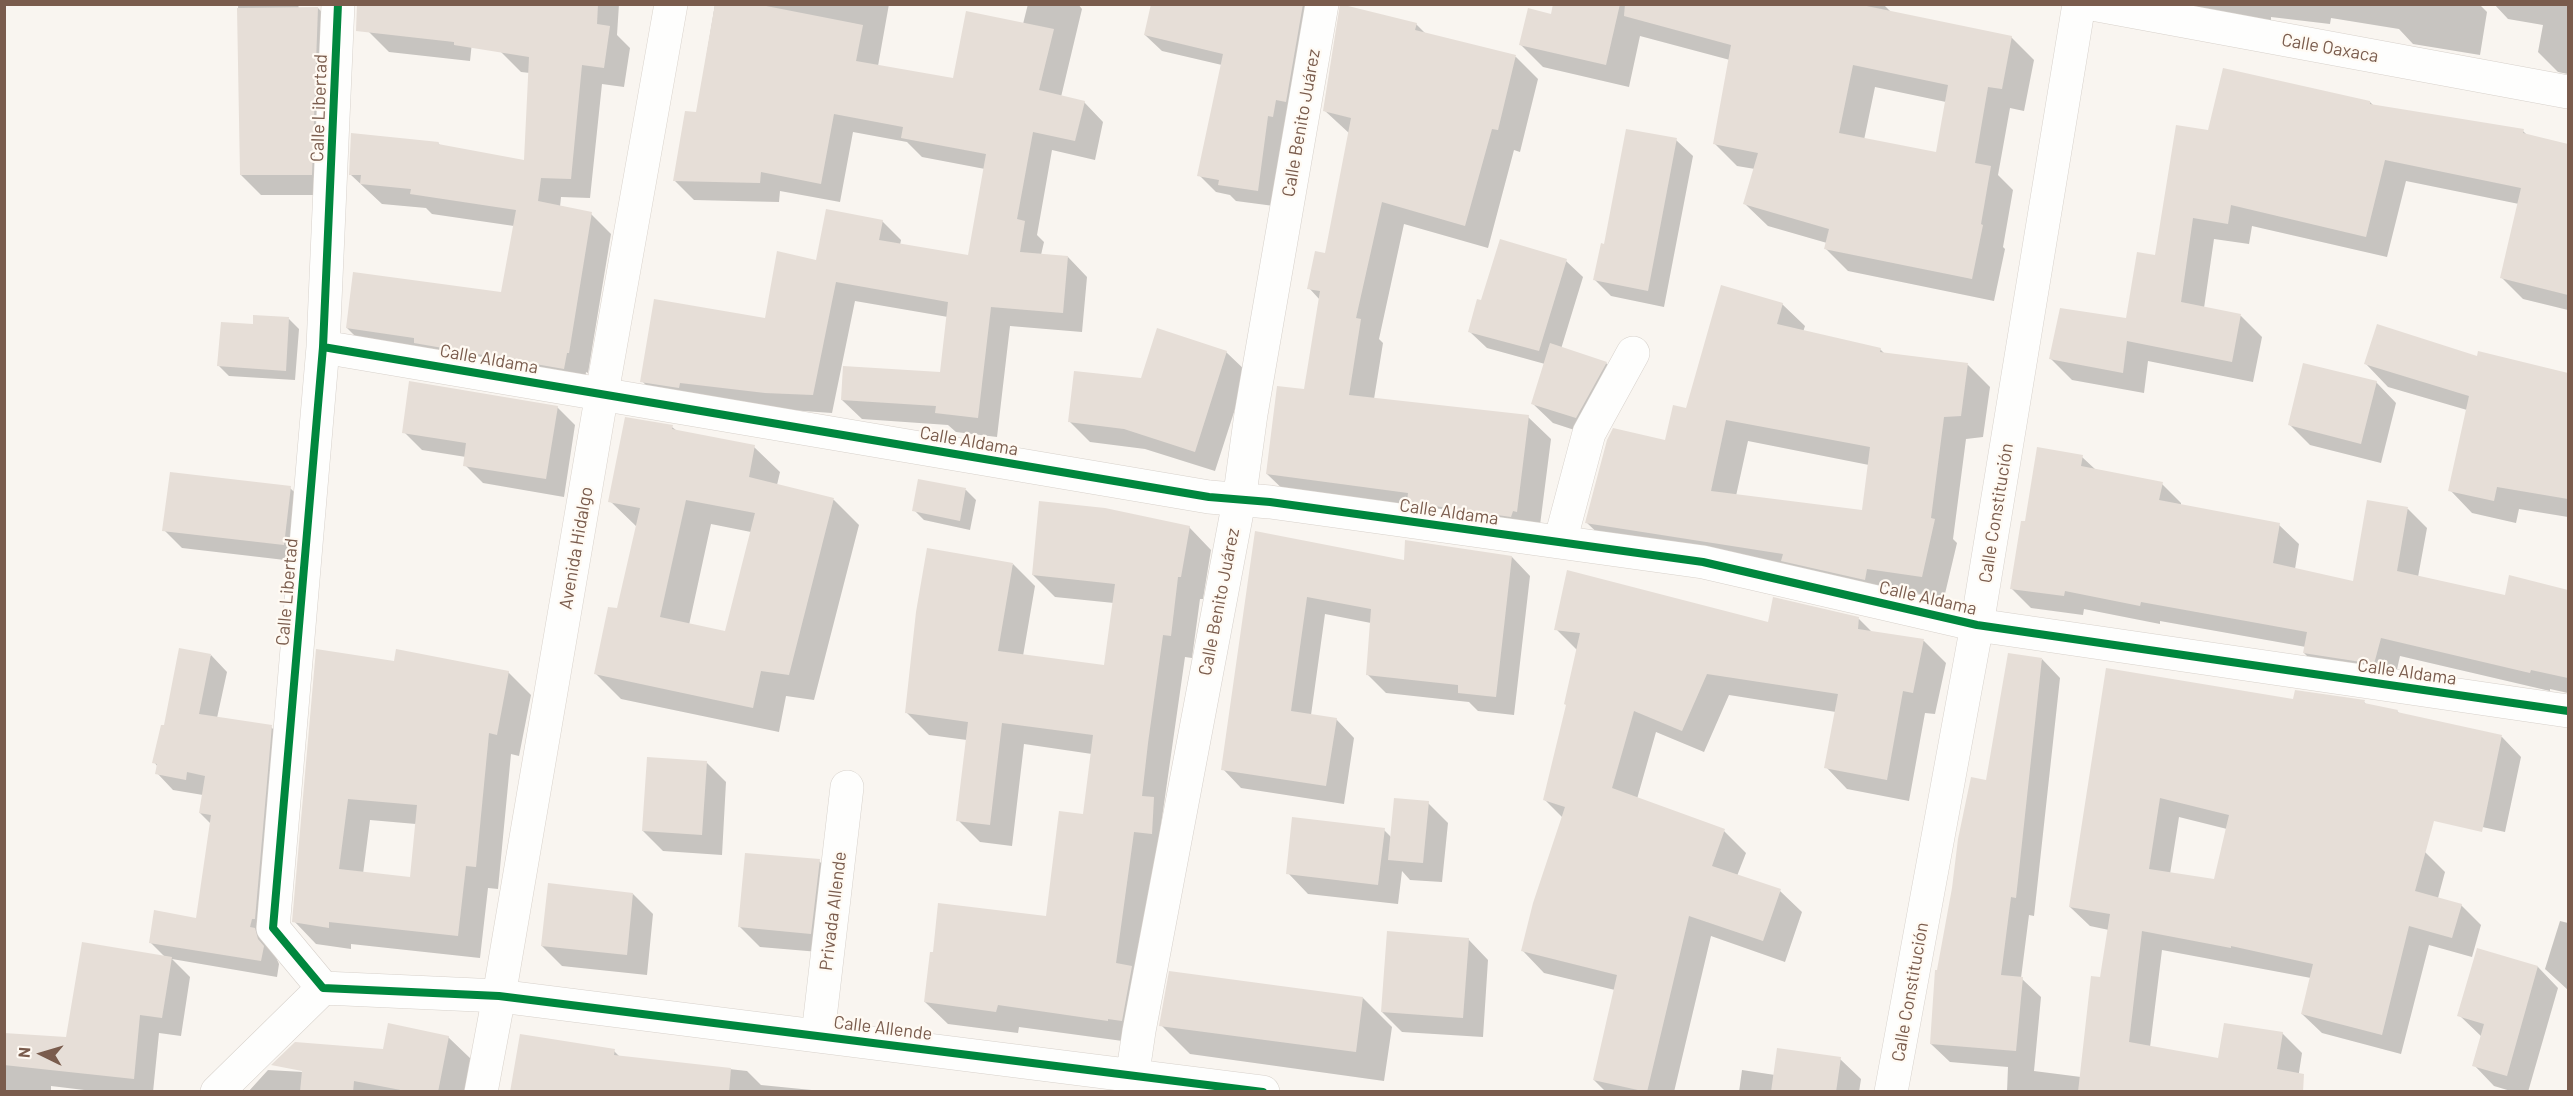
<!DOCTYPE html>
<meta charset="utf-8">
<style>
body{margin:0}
#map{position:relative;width:2573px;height:1096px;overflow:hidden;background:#f9f5f0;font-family:Barlow,sans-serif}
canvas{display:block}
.frame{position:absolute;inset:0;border:6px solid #7a5c4d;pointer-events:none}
.north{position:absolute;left:12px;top:1024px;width:60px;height:60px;-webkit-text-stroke:4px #fffaf3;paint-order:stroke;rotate:275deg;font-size:16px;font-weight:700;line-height:24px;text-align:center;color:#7a5c4d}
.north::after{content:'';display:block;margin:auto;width:21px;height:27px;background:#7a5c4d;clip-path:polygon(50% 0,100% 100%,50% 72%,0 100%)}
</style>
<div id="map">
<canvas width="2573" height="1096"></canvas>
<div class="frame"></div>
<div class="north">N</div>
</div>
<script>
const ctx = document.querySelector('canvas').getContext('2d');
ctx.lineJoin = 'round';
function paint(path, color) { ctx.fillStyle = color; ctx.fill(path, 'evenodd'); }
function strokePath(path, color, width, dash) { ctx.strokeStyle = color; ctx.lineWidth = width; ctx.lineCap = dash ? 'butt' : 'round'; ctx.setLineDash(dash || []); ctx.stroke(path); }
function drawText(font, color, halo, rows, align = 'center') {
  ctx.font = font + ' Barlow,sans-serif'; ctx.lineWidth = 4.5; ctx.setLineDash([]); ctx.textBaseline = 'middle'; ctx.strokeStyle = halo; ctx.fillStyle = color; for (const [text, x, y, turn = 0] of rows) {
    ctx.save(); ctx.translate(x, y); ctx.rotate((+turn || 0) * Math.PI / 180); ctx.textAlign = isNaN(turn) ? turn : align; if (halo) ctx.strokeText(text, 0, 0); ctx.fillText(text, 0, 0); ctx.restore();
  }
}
const shadow = new Path2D(`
 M238,4H298L299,9L318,8L338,29L331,195H261L241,175Z
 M476,4L470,61L389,52L368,31Z
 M510,4H619L617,35L630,48L624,87L602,84L590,198L561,197L560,207L591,214L611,234L588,373L586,372L584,388L367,348L347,328L502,294L514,226L432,214L426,208L382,204L351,175L438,143L441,146L526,161L530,73L521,72L501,52Z
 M715,4H889L878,66L954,80L1023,24L1028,4H1078L1082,9L1061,97L1084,102L1103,122L1095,160L1052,150L1037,235L1044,242L1041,255L1068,257L1087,277L1082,332L1010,326L997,437L956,432L948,425L862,419L842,400L941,373L948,317L855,301L832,413L661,401L642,381L766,320L817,261L882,221L901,240L900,245L969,256L985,169L922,157L907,142L853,132L840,202L780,191L779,202L694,200L675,181L697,113Z
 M1152,4H1309L1274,206L1236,201L1230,195L1216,192L1199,175L1222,65L1162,51L1145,35Z
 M1555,4H1883L1892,13L2011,37L2034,60L2024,111L2010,108L1998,175L2013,190L2003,247L2005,249L1994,301L1848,271L1826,249L1827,243L1768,226L1745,204L1755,169L1737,166L1714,143L1730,60L1640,36L1629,87L1543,67L1521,45L1552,16ZM1875,87L1946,102L1938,154L1864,140Z
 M2187,4H2479L2487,12L2480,55L2413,44L2399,29L2331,18L2330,24L2271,17V22L2192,10Z
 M2494,4H2568V74L2558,72L2538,52L2543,25L2508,19Z
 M1416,24L1426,34L1516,57L1538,79L1520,152L1514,150L1488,248L1404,224L1379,339L1383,343L1374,399L1528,417L1551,439L1539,533L1290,496L1267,474L1305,391L1320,300L1309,288L1327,255L1350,134L1324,110Z
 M2370,102L2374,106L2523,131L2527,135L2568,145V310L2523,299L2502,278L2519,204L2406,181L2387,257L2252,226L2249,244L2214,239L2204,308L2241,316L2262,337L2253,382L2148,361L2144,393L2072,380L2051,359L2127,320L2209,132Z
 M1676,140L1693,156L1664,307L1611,296L1595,280L1605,246Z
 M1566,261L1583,277L1561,349L1606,363L1626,383L1596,437L1553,423L1532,403L1545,364L1487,348L1470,332Z
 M1782,304L1805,326L1803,332L1880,349L1885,354L1968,365L1990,387L1983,437L1966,439L1953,539L1957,543L1944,598L1609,544L1586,522L1667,442L1687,410ZM1748,441L1869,465L1864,512L1736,496Z
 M289,319L299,329L295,380L229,376L219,366L254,326Z
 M1226,352L1247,372L1215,471L1145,449L1090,442L1070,422L1142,380Z
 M2478,358L2530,367L2568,377V517L2519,509L2516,523L2472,513L2450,490L2467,410L2388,387L2366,364Z
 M2376,382L2396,403L2381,463L2310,445L2290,425Z
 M557,407L575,425L564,497L483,483L465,465L466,457L422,450L404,432Z
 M672,427L677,431L754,447L780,472L777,485L834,500L859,525L814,700L786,696L779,732L621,699L596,674L618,610L637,527L610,501ZM711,524L751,532L726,633L689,625Z
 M2082,457L2096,470L2162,484L2181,503V506L2279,525L2299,544L2295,569L2355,583L2368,502L2408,509L2427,528L2418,577L2506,597L2510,577L2568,591V693L2550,689V691L2400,656L2394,683L2324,673L2304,653L2306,647L2160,621V624L2084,609L2083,615L2031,608L2011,588L2026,523Z
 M919,480L966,490L976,500L970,530L924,520L914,510Z
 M290,488L309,506L302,562L182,548L164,530Z
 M1189,527L1211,550L1203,599H1200L1192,658L1185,657L1130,1042L1019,1027L1018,1033L948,1024L925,1002L1047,918L1084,816L1092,754L1024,744L1012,846L980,842L958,820L967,740L929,735L907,713L1013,564L1035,586L1023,656L1106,667L1114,603L1055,597L1033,575Z
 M1256,533L1405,562L1512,557L1530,576L1514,715L1478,711L1469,702L1386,693L1367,674L1371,623L1325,614L1311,715L1336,719L1354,738L1344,804L1241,788L1223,769Z
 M1859,619L1873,633L1924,641L1946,663L1935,714L1925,713L1909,801L1847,789L1826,767L1836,712L1729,695L1704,752L1656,732L1637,799L1724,831L1746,853L1737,876L1780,891L1802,912L1785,962L1711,936L1674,1092H1606L1594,1080L1615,990L1544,973L1523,951L1563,818L1545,800L1567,706L1577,650L1556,629L1769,624Z
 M211,655L227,672L217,718L271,727L287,743L271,946L279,964L277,977L172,959L190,977L181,1036L159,1033L153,1092H101L51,1086V1092H4V1035L68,1038L166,958L150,942L197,919L211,824L200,813L203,795L173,790L157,773L158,767L154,762L165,727Z
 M2042,659L2060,678L2034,916L2029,915L2021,978L2041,997L2034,1071L2081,1077L2101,978L2109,930L2090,926L2070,907L2107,670L2294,701L2364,702L2367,705L2397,711L2401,715L2502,737L2521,757L2505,832L2410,811L2425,852L2445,872L2438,898L2461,905L2481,925L2472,957L2429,945L2401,1054L2322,1033L2302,1014L2311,978L2162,950L2150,1047L2220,1060L2282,1033L2302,1053L2296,1092H2007L2008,1067L1950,1062L1931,1044L1987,782ZM2179,817L2227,829L2215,881L2170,874Z
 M396,663L508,672L531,695L519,756L511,754L498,889L488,888L480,958L351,944V949L316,944L294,921ZM370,820L416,824L412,879L363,874Z
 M706,762L726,782L722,855L663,851L643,831Z
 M1428,803L1448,823L1442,882L1410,880L1402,871L1398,904L1308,894L1288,873L1384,830L1392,838Z
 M819,861L839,881L831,953L760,947L740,927Z
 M633,894L653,914L647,975L562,966L542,946Z
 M2560,921L2568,923V990L2545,969Z
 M1468,939L1488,960L1483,1037L1402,1032L1382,1012Z
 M2478,950L2538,967L2558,988L2528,1092H2514L2494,1086L2474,1065L2482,1037L2459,1015Z
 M1363,998L1392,1027L1384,1081L1190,1054L1161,1025Z
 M448,1037L471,1059L465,1092H248L268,1070L303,1072Z
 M614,1051L620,1057L747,1071L761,1085L832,1092H512Z
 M1840,1059L1861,1079L1859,1092H1739L1742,1070L1775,1075Z`);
const building = new Path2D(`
 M357,4H598L597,24L610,26L604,68L582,65L571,179L541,178L538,201L592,212L569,353H567L564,369L414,343V338L346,328L353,272L501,292L516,210L410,194L411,189L360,184L361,175H349L351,133L439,142L438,144L524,160L529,57L454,45V42L356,31Z
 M715,4H756L863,25L856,61L953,78L966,11L1054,29L1039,90L1085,101L1075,141L1033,132L1017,219L1025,221L1020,252L1068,256L1063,313L991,307L978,418L935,413L936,406L841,400L843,366L940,372L948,302L836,282L813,395L765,393L680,383L679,388L640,382L654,299L765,318L777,251L816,260L826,209L883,220L879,240L968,255L986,154L901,138L903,127L834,114L821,184L761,172L760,183L673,181L685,111L696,112Z
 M1151,4H1303L1286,102L1276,100L1273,117L1268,116L1258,191L1218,185L1219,180L1197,176L1223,54L1144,35Z
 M1340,4L1417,23L1415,30L1516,55L1498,130L1492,129L1465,226L1382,202L1356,318L1361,319L1349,395L1529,415L1517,512L1513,511L1511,517L1407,502L1408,493L1266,474L1277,386L1304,389L1320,291L1307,289L1315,251L1325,253L1351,118L1323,111Z
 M1553,4H1620L1606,65L1519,45L1528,8L1551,14Z
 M1625,4H1857L2012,36L2002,89L1988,87L1975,163L1991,166L1981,224L1983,225L1972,279L1824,249L1829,229L1743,204L1758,153L1713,144L1731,45L1624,16ZM1853,65L1948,85L1936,152L1839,133Z
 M318,7L312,175H240L237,8Z
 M2223,68L2370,101V104L2524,129L2523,133L2568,144V295L2500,278L2521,188L2385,160L2366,237L2231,205L2228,224L2193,218L2181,302L2241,314L2232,362L2127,341L2123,373L2049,359L2060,308L2126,318L2137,252L2155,255L2176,125L2208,130Z
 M1626,129L1677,138L1648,291L1593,280L1601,243L1604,244Z
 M1500,239L1567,259L1539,351L1468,332L1477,299L1481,300Z
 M1721,285L1783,303L1777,324L1881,348L1880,352L1968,363L1961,416L1944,417L1931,518L1935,519L1922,577L1867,569L1865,580L1781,561L1783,554L1585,523L1607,440L1613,428L1665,440L1673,405L1686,408ZM1726,420L1870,447L1862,510L1711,491Z
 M253,315L289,317L286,371L217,366L221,322L253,324Z
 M2377,324L2477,356L2478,351L2568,373V499L2497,487L2494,501L2448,491L2469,396L2364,364Z
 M1157,328L1227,351L1195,452L1124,429L1068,422L1074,371L1141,378Z
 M1550,343L1607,362L1576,418L1531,404Z
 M2303,363L2377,381L2361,444L2288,425Z
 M409,381L558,406L546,479L463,466L466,443L402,433Z
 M625,417L673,425L672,429L755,445L749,477L834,498L789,675L761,671L753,708L594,674L608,607L617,608L640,508L608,502ZM686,500L755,513L725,631L660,617Z
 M2037,447L2083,455L2081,466L2163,482L2159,500L2280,523L2273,563L2353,581L2367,500L2408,507L2397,571L2505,595L2509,575L2568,590V678L2531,670L2530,673L2381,638L2374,664L2303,653L2307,632L2141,602L2140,606L2065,591L2064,596L2010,589L2021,521H2025Z
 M170,472L291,486L284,545L162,531Z
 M918,479L966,488L960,521L912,511Z
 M1039,501L1105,508L1190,526L1181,577H1178L1171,636L1163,635L1148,743L1142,796L1154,797L1152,834L1134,832L1116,963L1132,966L1122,1021L1108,1019V1021L998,1005L996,1012L924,1002L930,952H933L938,903L1046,916L1059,811L1083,814L1093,735L1002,723L990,825L956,821L968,722L905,713L916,612L927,548L1013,563L998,651L1104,665L1115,584L1032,575Z
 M1255,531L1404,560L1405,540L1512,556L1496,697L1458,693V685L1366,675L1371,609L1307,597L1291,711L1337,718L1326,786L1221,770Z
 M1567,570L1768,622L1773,597L1859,617L1858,629L1924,639L1913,693L1903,691L1887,780L1824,768L1838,694L1707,674L1682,731L1634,711L1612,788L1725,829L1712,866L1781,889L1763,941L1689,916L1647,1092L1593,1080L1617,975L1521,951L1533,903L1565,807L1543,800L1566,705L1564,704L1580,633L1554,630Z
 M179,648L211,654L199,714L272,725L255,919H252L250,927L255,928L258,939L264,946L261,961L149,943L154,910L196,918L211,815L199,813L205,776L187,772L186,780L155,774L157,764L152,763L161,725H164Z
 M316,649L394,661L396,649L509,671L497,735L489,733L476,867L466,866L458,936L329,922V928L292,922ZM348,799L417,805L410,877L339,869Z
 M2008,653L2042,658L2016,898L2011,897L2001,975L2023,977L2016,1051L1930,1044L1935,970H1937L1952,888L1958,839L1971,777L1986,780Z
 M2106,668L2293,699L2295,690L2365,700L2364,703L2398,710L2397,712L2502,735L2482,832L2434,821L2415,891L2462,904L2452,938L2409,926L2382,1035L2301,1014L2313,964L2231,946V948L2142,931L2129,1042L2218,1058L2224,1023L2283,1032L2277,1069L2304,1074L2303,1092H2078L2091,976L2100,977L2110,914L2069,907ZM2160,798L2229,815L2214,879L2149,869Z
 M647,757L707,761L702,835L642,831Z
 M1394,798L1429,801L1423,863L1388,860Z
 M1292,817L1385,828L1378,885L1286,874Z
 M745,853L820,859L811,934L738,927Z
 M548,883L633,893L627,955L541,946Z
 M1387,931L1469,938L1463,1018L1381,1012Z
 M82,942L172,957L162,1018L140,1015L134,1079L4,1065V1033L66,1037Z
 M2477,948L2538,966L2507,1076L2472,1066L2484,1024L2457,1016Z
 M1169,971L1363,997L1356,1052L1159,1026Z
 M388,1023L449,1036L438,1092H411L354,1081L353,1092H300L302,1071L271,1065L295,1042L383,1049Z
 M520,1034L615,1049L614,1055L731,1068L729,1092H510Z
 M1777,1048L1841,1057L1836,1092H1771Z`);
const street = new Path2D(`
 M338,4L323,347L273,928L323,988L499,996L1263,1092
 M2092,4L2568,92
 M323,347L1209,497L1270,502L1703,562L1977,625L2568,711
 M1560,542L1589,433L1633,353
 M818,1035L847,787
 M217,1092L323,988
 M1130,1092L1139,1031L1239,501L1251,414L1322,4
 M1891,1092L1977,625L2079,4`);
const secondary = new Path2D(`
 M481,1092L499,996L602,393L671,4`);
const cycleway = new Path2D(`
 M338,4L323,347L273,928L323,988L499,996L1263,1092
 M323,347L1209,497L1270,502L1703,562L1977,625L2568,711`);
const streetNames = [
 ["Calle Oaxaca",2330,48,10],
 ["Calle Libertad",319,108,-88],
 ["Calle Benito Juárez",1301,123,-80],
 ["Calle Aldama",489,359,10],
 ["Calle Aldama",969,441,10],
 ["Calle Aldama",1449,512,8],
 ["Calle Constitución",1996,513,-81],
 ["Avenida Hidalgo",576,548,-80],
 ["Calle Libertad",287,592,-85],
 ["Calle Aldama",1928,598,13],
 ["Calle Benito Juárez",1219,602,-79],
 ["Calle Aldama",2407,672,8],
 ["Privada Allende",833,911,-83],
 ["Calle Constitución",1910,992,-80],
 ["Calle Allende",883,1028,7]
];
paint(shadow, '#0003');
paint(building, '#e6ded7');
strokePath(street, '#d7d1cb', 34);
strokePath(secondary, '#d9d2cb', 34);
strokePath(street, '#fefefd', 33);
strokePath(secondary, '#fefefd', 33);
strokePath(cycleway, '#00873e', 8);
drawText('18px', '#7a5c4d', '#fffaf3', streetNames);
</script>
